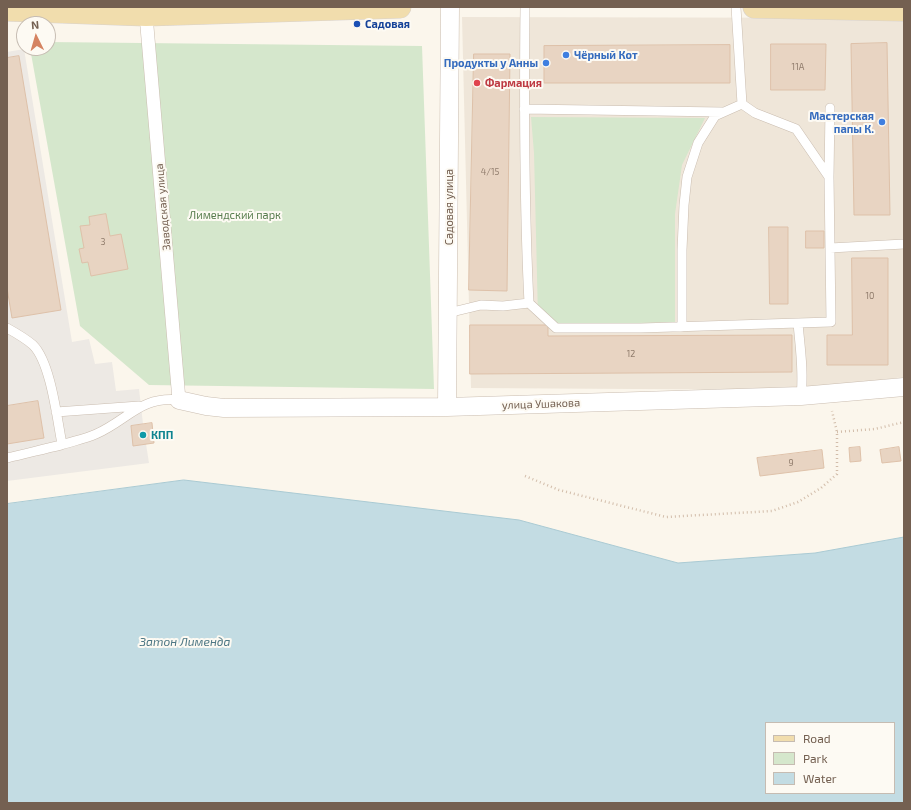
<!DOCTYPE html>
<meta charset="utf-8">
<style>
body{margin:0}
#map{position:relative;width:911px;height:810px;overflow:hidden;background:#fbf6ec;font-family:"Exo 2",sans-serif}
canvas{display:block}
.frame{position:absolute;inset:0;border:8px solid #746051;pointer-events:none}
.legend{position:absolute;left:765px;top:722px;width:130px;height:72px;box-sizing:border-box;background:#fdfaf3;border:1px solid #c6bcb2;margin:0;padding:5px 7px;list-style:none;font-size:12px;color:#746051}
.legend li{display:flex;align-items:center;gap:8px;height:20px}
.legend b{width:20px;border:1px solid #c6bcb2}
.north{position:absolute;left:16px;top:16px;width:40px;height:40px;box-sizing:border-box;background:#fdfaf3;border:1px solid #c6bcb2;border-radius:50%;rotate:355deg;font-size:11px;font-weight:700;line-height:16px;text-align:center;color:#746051}
.north::after{content:'';display:block;margin:auto;width:14px;height:18px;background:#d58361;clip-path:polygon(50% 0,100% 100%,50% 72%,0 100%)}
</style>
<div id="map">
<canvas width="911" height="810"></canvas>
<div class="frame"></div>
<ul class="legend">
<li><b style="height:5px;background:#f1ddad"></b>Road</li>
<li><b style="height:11px;background:#d5e7cc"></b>Park</li>
<li><b style="height:11px;background:#c3dce3"></b>Water</li>
</ul>
<div class="north">N</div>
</div>
<script>
const ctx = document.querySelector('canvas').getContext('2d');
ctx.lineJoin = 'round';
function paint(path, color) { ctx.fillStyle = color; ctx.fill(path, 'evenodd'); }
function strokePath(path, color, width, dash) { ctx.strokeStyle = color; ctx.lineWidth = width; ctx.lineCap = dash ? 'butt' : 'round'; ctx.setLineDash(dash || []); ctx.stroke(path); }
function drawText(font, color, halo, rows, align = 'center') {
  ctx.font = font + ' "Exo 2",sans-serif'; ctx.lineWidth = 4; ctx.setLineDash([]); ctx.textBaseline = 'middle'; ctx.strokeStyle = halo; ctx.fillStyle = color; for (const [text, x, y, turn = 0] of rows) {
    ctx.save(); ctx.translate(x, y); ctx.rotate((+turn || 0) * Math.PI / 180); ctx.textAlign = isNaN(turn) ? turn : align; if (halo) ctx.strokeText(text, 0, 0); ctx.fillText(text, 0, 0); ctx.restore();
  }
}
const residential = new Path2D(`
 M462,17L904,18V377L801,390L471,388Z`);
const industrial = new Path2D(`
 M24,49L72,342L89,339L95,364L112,362L116,391L139,389L143,424L152,423L154,443L146,444L149,463L7,481V52Z`);
const green = new Path2D(`
 M48,42L422,46L434,389L149,385L80,326L30,48H48Z
 M531,117L705,118L682,165L675,214V322L565,325L538,317L534,153Z`);
const water = new Path2D(`
 M184,480L519,520L678,563L815,553L904,537V803H7V504ZM766,723H894V793H766Z`);
const building = new Path2D(`
 M887,43L890,215H854L851,44Z
 M771,44H826L825,90H771Z
 M730,45V83H544V46Z
 M474,54H510L507,291L469,290Z
 M19,56L61,310L12,318L7,288V58Z
 M106,214L110,236L121,234L128,269L91,276L88,262L82,263L79,249L84,248L80,226L90,225L89,217Z
 M769,227H788V304H770Z
 M806,231H824V248H806Z
 M852,258H888V365H827V335H852Z
 M470,325H548V336L792,335V372L470,374Z
 M38,401L44,438L7,444V406Z
 M152,423L154,443L133,446L131,426Z
 M860,447L861,461L850,462L849,448Z
 M899,447L901,461L882,463L880,450Z
 M822,450L824,468L760,476L757,458Z`);
const path = new Path2D(`
 M837,432L875,429L904,422
 M525,476L559,490L666,517L772,511L798,502L821,488L837,474V432L832,411`);
const service = new Path2D(`
 M525,7C524,106 524,204 529,303
 M742,104L755,113L796,129L829,177L831,322L798,323
 M524,109L722,112
 M829,177L830,108
 M830,248L904,244
 M448,313L481,305L503,306L529,303L556,328H641L798,323C800,347 804,372 801,396
 M682,327V250L684,205L687,177L698,143L715,116L742,104L736,7
 M7,328C16,333 25,338 33,345C51,363 57,419 62,444
 M56,412L139,406
 M7,458C25,454 43,449 61,445C73,441 85,439 96,434C128,420 140,396 179,400`);
const pedestrian = new Path2D(`
 M146,15L179,400`);
const minor = new Path2D(`
 M179,400L206,406L224,408L447,407L801,396L904,387
 M447,407L450,7`);
const primary = new Path2D(`
 M754,7L904,10
 M7,10L146,15L400,7`);
const markers = [
 [357,24,4,"#1a4fb4"],
 [566,55,4,"#3f7fe0"],
 [546,63,4,"#3f7fe0"],
 [477,83,4,"#e0444e"],
 [882,122,4,"#3f7fe0"],
 [143,435,4,"#0f9aa8"]
];
const numberNames = [
 ["11А",798,67],
 ["4/15",490,172],
 ["3",103,242],
 ["10",870,296],
 ["12",631,354],
 ["9",791,463]
];
const transitNames = [
 ["Садовая",365,24]
];
const shopNames = [
 ["Чёрный Кот",574,55,"left"],
 ["Продукты у Анны",538,63],
 ["Мастерская",874,116],
 ["папы К.",874,129]
];
const healthNames = [
 ["Фармация",485,83]
];
const streetNames = [
 ["Заводская улица",163,207,-95],
 ["Садовая улица",449,207,-90],
 ["улица Ушакова",541,404,-2]
];
const parkNames = [
 ["Лимендский парк",235,215]
];
const cultureNames = [
 ["КПП",151,435]
];
const waterNames = [
 ["Затон Лименда",185,642]
];
paint(residential, '#efe6d9');
paint(industrial, '#ede9e4');
paint(green, '#d5e7cc');
paint(water, '#c3dce3');
strokePath(water, '#aacad3', 1);
paint(building, '#e8d4c2');
strokePath(building, '#dec1a9', 1);
strokePath(service, '#cabdb0', 10);
strokePath(pedestrian, '#cabdb0', 14);
strokePath(minor, '#cabdb0', 19);
strokePath(primary, '#d8d2ce', 23);
strokePath(path, '#d2bdaa', 2.5, [1, 3]);
strokePath(service, '#fff', 9);
strokePath(pedestrian, '#fff', 13);
strokePath(minor, '#fff', 18);
strokePath(primary, '#f1ddad', 22);
for (const [x, y, r, color] of markers) { const dot = new Path2D(); dot.arc(x, y, r, 0, 2 * Math.PI); ctx.fillStyle = color; ctx.fill(dot); strokePath(dot, '#fdfaf3', 1.5); }
drawText('9px', '#917d6d', null, numberNames);
drawText('bold 11px', '#164399', '#fdfaf3', transitNames, 'left');
drawText('bold 11px', '#366cbe', '#fdfaf3', shopNames, 'right');
drawText('bold 11px', '#be3a42', '#fdfaf3', healthNames, 'left');
drawText('11px', '#746051', '#fdfaf3', streetNames);
drawText('11px', '#587d4e', '#fdfaf3', parkNames);
drawText('bold 11px', '#0d838f', '#fdfaf3', cultureNames, 'left');
drawText('italic 12px', '#4d7784', '#fdfaf3', waterNames);
</script>
